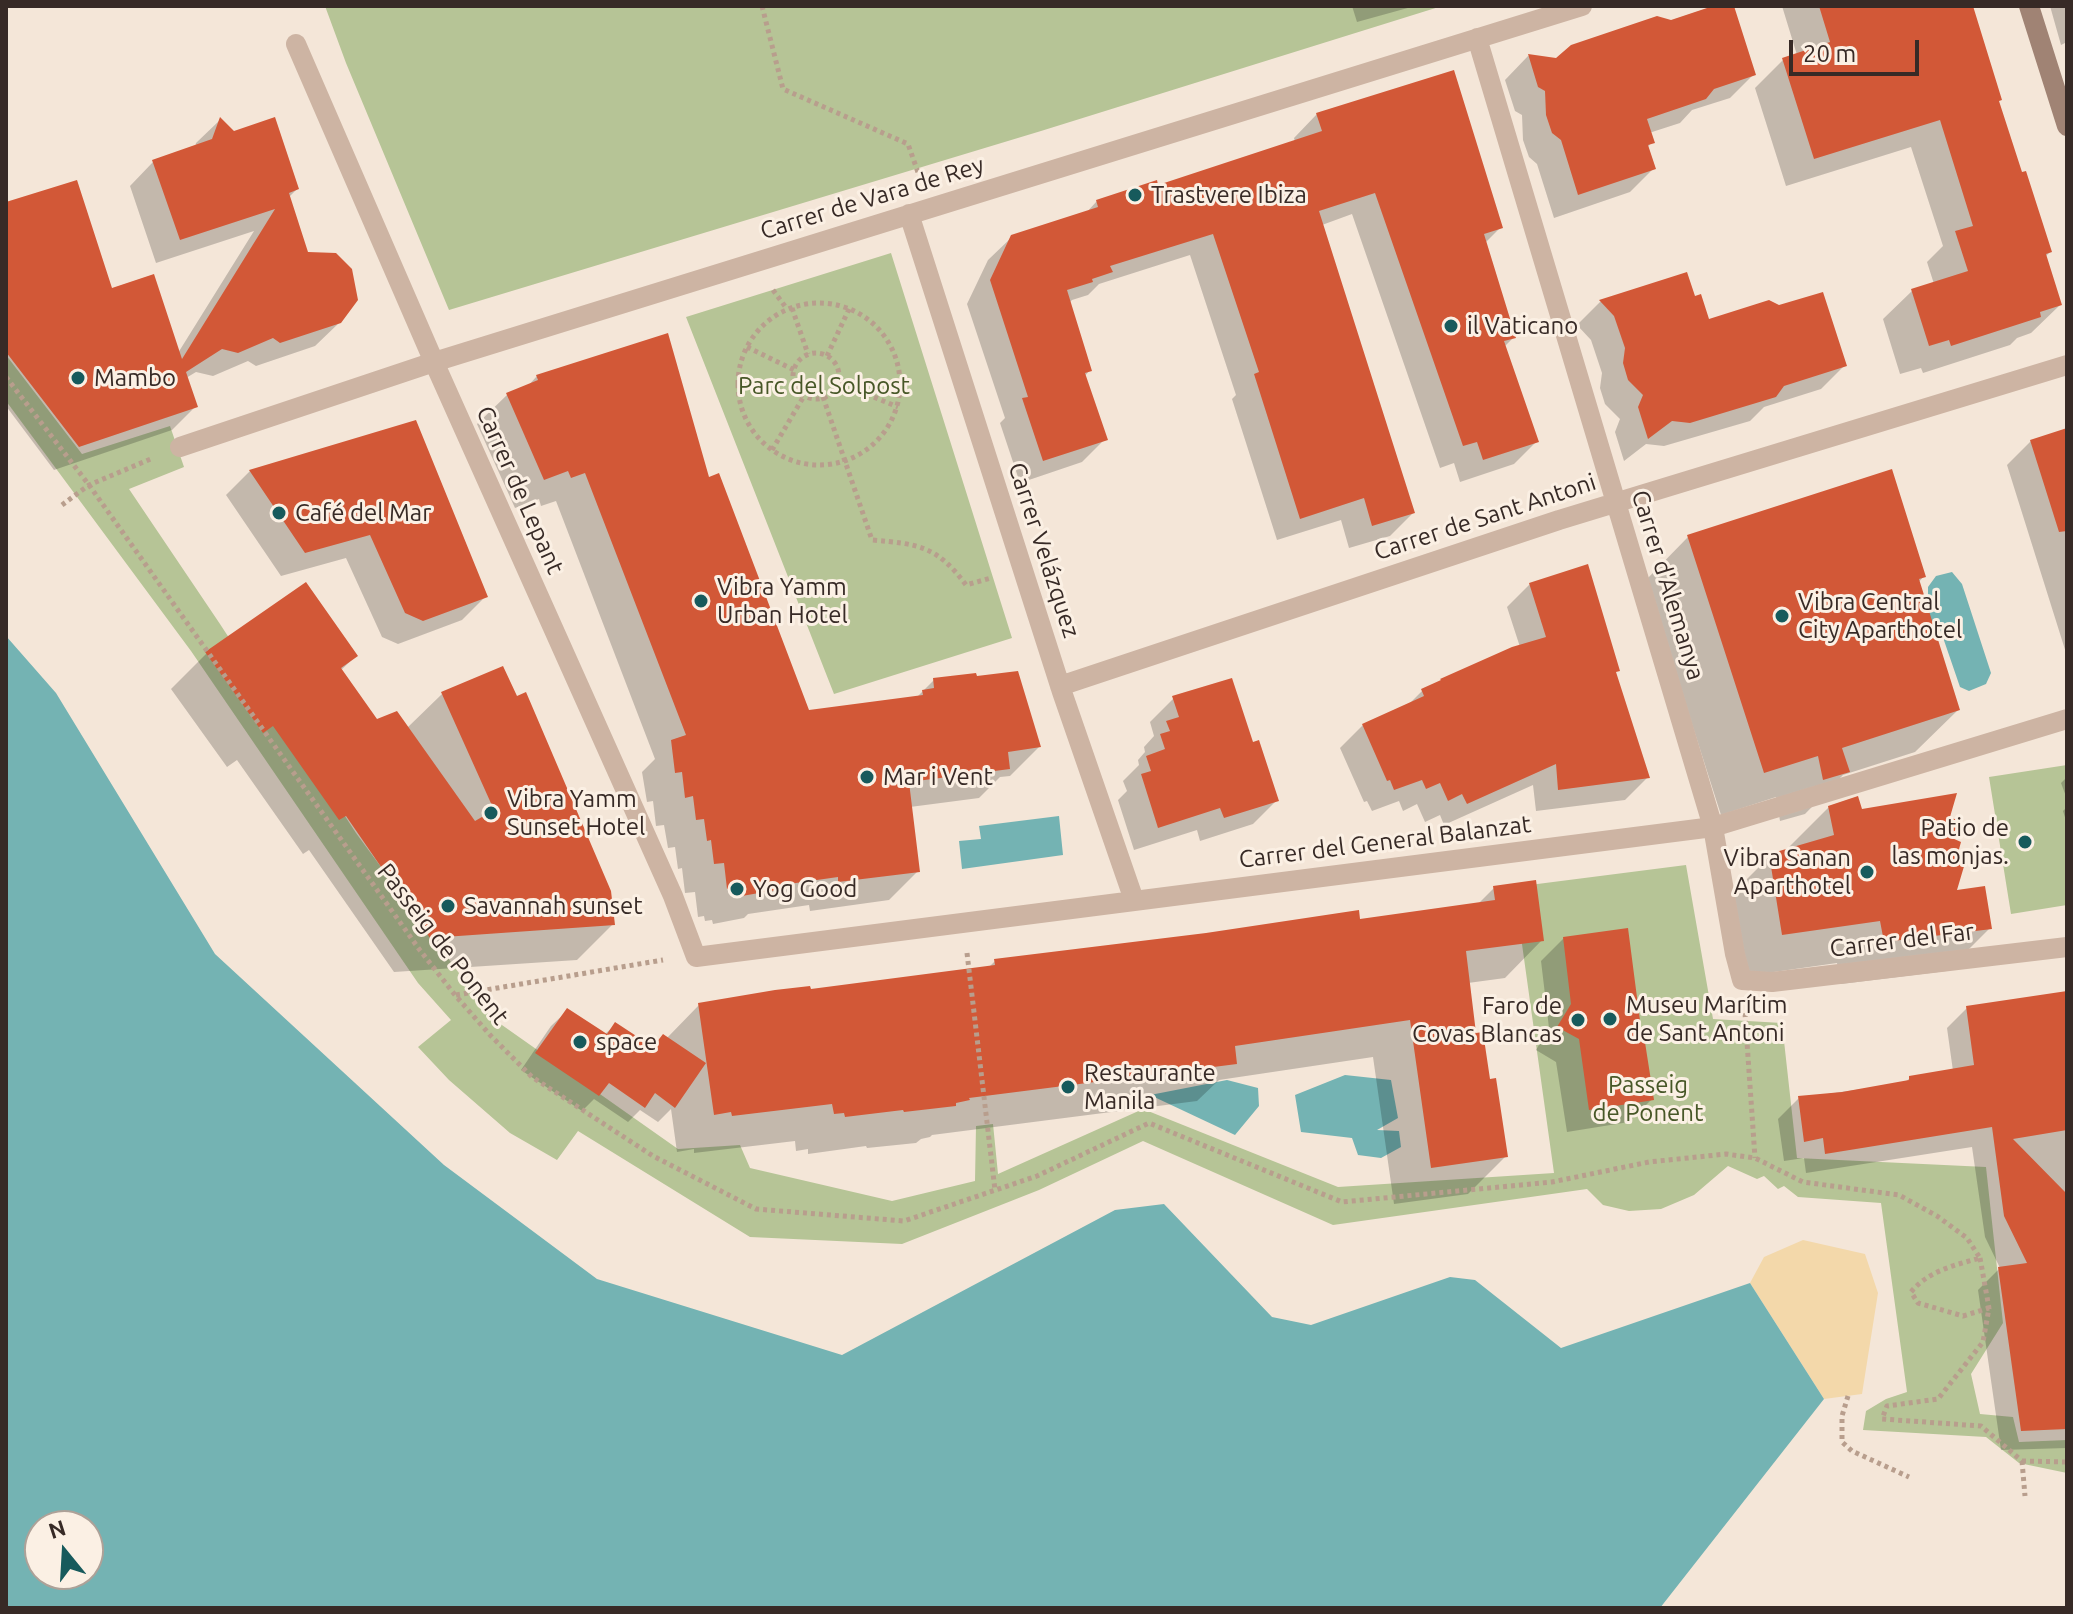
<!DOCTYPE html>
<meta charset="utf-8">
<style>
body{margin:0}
#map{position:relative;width:2073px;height:1614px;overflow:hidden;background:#f4e6d8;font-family:Ubuntu,sans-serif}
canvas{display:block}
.frame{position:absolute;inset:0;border:8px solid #372a26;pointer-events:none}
.north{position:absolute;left:24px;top:1510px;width:80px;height:80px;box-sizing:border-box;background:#fbf0e4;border:2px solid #ada198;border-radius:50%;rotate:342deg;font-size:22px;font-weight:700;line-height:32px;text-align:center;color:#372a26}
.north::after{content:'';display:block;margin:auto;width:28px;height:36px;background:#175a5c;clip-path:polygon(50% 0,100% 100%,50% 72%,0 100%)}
.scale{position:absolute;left:1789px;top:40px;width:130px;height:36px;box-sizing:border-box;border:4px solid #372a26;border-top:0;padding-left:10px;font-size:24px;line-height:28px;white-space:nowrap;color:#372a26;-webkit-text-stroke:6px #fbf0e4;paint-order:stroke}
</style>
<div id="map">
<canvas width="2073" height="1614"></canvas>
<div class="frame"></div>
<div class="north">N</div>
<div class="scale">20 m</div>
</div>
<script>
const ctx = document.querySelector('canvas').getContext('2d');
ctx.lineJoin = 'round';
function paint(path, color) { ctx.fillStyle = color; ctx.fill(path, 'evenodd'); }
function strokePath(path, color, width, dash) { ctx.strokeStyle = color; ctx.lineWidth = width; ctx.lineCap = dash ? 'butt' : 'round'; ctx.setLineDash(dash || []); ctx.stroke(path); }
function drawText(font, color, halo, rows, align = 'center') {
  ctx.font = font + ' Ubuntu,sans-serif'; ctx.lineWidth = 6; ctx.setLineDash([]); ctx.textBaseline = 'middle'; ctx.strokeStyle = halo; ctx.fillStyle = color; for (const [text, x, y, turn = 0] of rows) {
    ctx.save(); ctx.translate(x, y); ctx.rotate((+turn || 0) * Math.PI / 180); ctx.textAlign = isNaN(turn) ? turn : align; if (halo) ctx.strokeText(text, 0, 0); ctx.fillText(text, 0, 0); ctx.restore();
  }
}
const green = new Path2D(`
 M325,6H1442L1041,131L449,310L346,63Z
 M891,253L1012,638L834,694L686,317Z
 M6,355L82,454L170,426L184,467L129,489L220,624L356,833L492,1018L678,1149L740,1145L750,1168L892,1201L975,1181L976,1126L993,1124L998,1174L1143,1109L1338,1187L1554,1173L1514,887L1686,865L1713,1019L1782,1023L1797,1158L1986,1167L2003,1323L1971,1374L1980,1414L2013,1417L2019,1442L2067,1440V1473L2019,1463L1986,1437L1863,1430L1866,1411L1886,1399L1907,1392L1881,1203L1798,1197L1784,1186L1778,1189L1764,1176L1757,1179L1728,1166L1694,1195L1661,1209L1629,1211L1603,1205L1587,1189L1333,1225L1143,1141L1039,1190L902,1244L750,1237L578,1131L557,1160L510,1133L449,1080L418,1047L451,1020L418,983L191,651L6,401Z
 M2067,765V905L2011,914L1989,777Z`);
const sand = new Path2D(`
 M1803,1240L1865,1254L1878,1293L1862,1394L1824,1399L1750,1283L1764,1257Z`);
const water = new Path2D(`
 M1952,572L1962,584L1991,673L1986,684L1969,691L1960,687L1937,620L1896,633L1890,609L1928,597V587L1936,576Z
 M6,636L56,693L215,954L444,1165L597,1279L842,1355L1115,1210L1164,1204L1272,1317L1311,1325L1450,1277L1475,1280L1561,1348L1750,1283L1824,1399L1660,1608H6ZM88,1526V1574H40V1526Z
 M1059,816L1063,855L962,869L959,841L981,839L979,826Z
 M1345,1075L1391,1080L1398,1118L1377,1130L1399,1131L1401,1147L1381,1158L1358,1155L1352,1138L1301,1132L1295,1095Z
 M1227,1080L1258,1088L1259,1106L1235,1135L1150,1095Z`);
const shadow = new Path2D(`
 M1352,6H1415L1357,22Z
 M1719,6H1732L1754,74L1730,98L1692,110L1680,123L1649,133L1652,142L1647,148L1654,168L1630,192L1554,218L1537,164L1529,157L1523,140L1522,115L1515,111L1505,80L1528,56L1557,60Z
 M1782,6H1971L1997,103L2021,175L2050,252L2045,257L2060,305L2031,333L2017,338L2010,345L1923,373L1921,368L1900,374L1883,319L1912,291L1934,284L1927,262L1943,246L1911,147L1786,186L1755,88L1783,60L1797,55Z
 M2050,6H2067V49L2065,43L2061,45Z
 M1317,114L1501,227L1485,243L1514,337L1504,347L1537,441L1514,464L1460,482L1454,463L1440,468L1352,214L1322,225L1413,513L1390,536L1349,548L1341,520L1277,540L1232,399L1236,395L1190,255L1099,284L1088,295L1072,300L1069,303L1090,370L1084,377L1105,439L1082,462L1020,483L1000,423L1005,418L967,304L988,260L1012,237L1085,214L1097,201L1157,187L1295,142L1294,138Z
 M220,120L297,189L288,198L306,254L340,322L315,346L256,366L248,361L213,376L196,372L186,378L196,406L172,430L54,470L6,406V204L111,291L178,353L254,231L156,263L130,186L153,162L195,148L196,143Z
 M1686,274L1693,299L1708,321L1844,366L1821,389L1764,407L1750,421L1664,446L1646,444L1624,461L1615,432L1620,419L1605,404L1600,388L1602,373L1591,340L1577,325L1600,302Z
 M537,376L707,480L808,712L916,698L934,680L1039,747L1010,776L1000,777L979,798L910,807L918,871L889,900L810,911L809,905L748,914L744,918L713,924L712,920L705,921L704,916L698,917L695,892L685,893L682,868L678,869L675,847L668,848L664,825L656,826L653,801L647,802L642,772L655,759L556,501L541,506L539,499L515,508L477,424L507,395L527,387Z
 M415,423L486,596L462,620L398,644L382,637L346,558L281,576L226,495L250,471Z
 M2067,430V656L2007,465L2031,441Z
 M1688,537L1924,576L1918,583L1958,710L1915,752L1843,775L1805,814L1780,821L1776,797L1721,815L1646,580Z
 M1530,584L1614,674L1648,777L1625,800L1536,811L1533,785L1444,825L1440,815L1425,822L1417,804L1403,811L1399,801L1372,811L1367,801L1364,802L1340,748L1363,725L1407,706L1422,691L1520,647L1507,607Z
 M207,653L356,656L340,671L377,721L407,728L442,694L613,924L577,960L394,972L309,850L303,854L237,760L227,767L171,689Z
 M1174,698L1252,745L1277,800L1253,824L1200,841L1197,830L1134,850L1118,800L1127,791L1123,781L1139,765L1138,760L1145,752L1144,747L1154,736L1150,722Z
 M2067,777V799L2061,783Z
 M1829,807L1947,818L1953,861L1954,892L1990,928L1947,971L1841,984L1837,963L1739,977L1727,899L1770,856L1786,850Z
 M2067,807V824L2063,811Z
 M1494,888L1542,940L1505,978L1468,983L1475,1035L1506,1156L1468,1194L1394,1204L1373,1057L1219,1080L1197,1101L932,1135L930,1137L921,1139L916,1143L867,1148L866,1146L808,1154V1149L796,1151L795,1141L694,1153V1149L677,1152L671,1109L658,1122L640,1110L628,1122L594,1099L582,1111L521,1070L551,1026L567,1011L604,1035L616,1024L652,1048L666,1039L699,1005L988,968L995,961L1358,921L1478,904Z
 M1564,938L1640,1038L1652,1099L1629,1122L1567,1132L1556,1062L1536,1050L1549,1028L1541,961Z
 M2067,993V1448L2001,1450L1978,1290L2000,1268L1985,1237L1972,1147L1806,1173L1804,1158L1784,1161L1778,1119L1799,1098L1904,1083L1910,1078L1953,1071L1947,1028L1967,1008Z`);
const building = new Path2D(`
 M1713,6H1734L1756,75L1714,89L1706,99L1647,119L1655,143L1648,145L1656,169L1578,195L1561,140L1552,133L1546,115L1545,91L1538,87L1528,54L1556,58L1571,45L1657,16L1671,20Z
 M1819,6H1973L2002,100L1999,101L2022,172L2026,171L2052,252L2046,254L2062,305L2040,312L2041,317L1951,346L1949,340L1929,346L1911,289L1968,271L1955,231L1973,226L1940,120L1814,159L1782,58L1830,42Z
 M1454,70L1503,228L1484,234L1516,338L1504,341L1539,442L1483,460L1477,442L1463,446L1375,193L1319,211L1415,513L1372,526L1364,498L1300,519L1254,374L1259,372L1213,234L1110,266L1113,272L1092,279L1093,282L1067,290L1092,371L1085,373L1108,440L1043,461L1022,398L1028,397L990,280L1011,235L1098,207L1096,200L1157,180L1158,185L1322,131L1316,113Z
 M220,117L234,131L275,117L299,189L289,193L308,252L336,253L352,269L358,300L341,323L280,343L273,338L238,353L222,349L186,372L198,407L79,447L6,352V202L77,180L112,288L154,274L182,359L275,209L180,240L152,160L212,139Z
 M1687,272L1695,296L1701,294L1709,319L1769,300L1779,305L1823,292L1847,366L1784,386L1776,397L1690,423L1672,421L1648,439L1638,407L1643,395L1628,380L1623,363L1625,348L1614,316L1599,300Z
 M668,333L709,477L719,473L809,710L923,695L922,690L934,688L933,678L976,673L977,676L1018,671L1041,747L1008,752L1010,769L909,782L920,872L838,882V877L775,886L776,890L742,896L741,892L734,893L733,888L727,889L724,863L714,864L711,840L707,841L704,819L696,820L693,796L685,798L682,772L675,773L671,740L686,735L585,473L571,478L568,471L544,480L506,393L538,380L536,375Z
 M416,420L488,597L423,621L405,613L370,535L305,553L249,470Z
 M2067,428V531L2059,532L2030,440Z
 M1892,469L1926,577L1919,579L1960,710L1842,748L1850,772L1823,780L1818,756L1764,773L1687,535Z
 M1588,564L1620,671L1616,672L1650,778L1558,790L1556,764L1467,804L1462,794L1448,801L1440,783L1426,789L1422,780L1394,790L1390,780L1387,781L1362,724L1424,696L1421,689L1441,680L1440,679L1512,647L1546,637L1529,583Z
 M306,582L358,656L341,668L377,719L397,711L475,821L494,810L441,692L503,666L517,696L526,692L611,891L615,925L430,938L346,816L339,820L273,726L263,733L205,652Z
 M1232,678L1253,742L1259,740L1279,801L1224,818L1220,808L1158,828L1141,774L1151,771L1146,756L1165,749L1160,734L1170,731L1166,721L1179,717L1172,696Z
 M1957,793L1950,817L1959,821L1952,838L1961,842L1956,860L1965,863L1957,890L1985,886L1992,929L1884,942L1880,921L1782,935L1769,854L1834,835L1828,806L1858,796L1862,809Z
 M1536,880L1544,941L1466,951L1476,1033L1483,1032L1490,1079L1496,1078L1508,1157L1431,1168L1410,1020L1235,1046L1237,1064L969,1098L970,1100L956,1103V1106L904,1112L903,1110L845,1117L844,1113L834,1114L832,1104L732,1116L731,1112L714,1115L698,1003L775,990L810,986L811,989L995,965L994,959L1206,933L1359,910L1360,919L1495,900L1493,886Z
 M1628,928L1642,1036H1644L1654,1100L1589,1110L1579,1039L1557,1027L1571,1004L1563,937Z
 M2067,991V1130L2013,1139L2067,1194V1429L2021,1431L1998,1267L2027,1263L2004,1216L1992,1127L1825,1154L1823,1138L1804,1142L1798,1096L1842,1092L1909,1080V1076L1974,1065L1966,1006Z
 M567,1008L607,1034L615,1022L653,1047L663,1034L706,1063L675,1108L655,1093L645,1108L609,1083L599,1096L535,1053Z`);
const path = new Path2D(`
 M762,6L783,89L908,144L920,178
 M773,290L787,309
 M738 384a81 81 0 1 1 162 0a81 81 0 1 1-162 0Z
 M792,308L808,354
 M747,347L794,370
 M793 376a23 23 0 1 1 46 0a23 23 0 1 1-46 0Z
 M827,356L850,307
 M6,377L89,485L419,949L455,995L491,1036L532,1077L653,1156L756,1209L904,1221L1037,1176L1149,1123L1342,1202L1552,1182L1649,1162L1726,1154L1755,1158L1803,1182L1899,1195L1937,1216L1967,1238L1980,1258C1955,1265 1928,1271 1911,1292L1918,1303L1963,1316L1989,1308L1983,1342L1938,1399L1887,1406L1882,1419L1981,1426L2022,1461
 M837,382L898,407
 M823,397L872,540C919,544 937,546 966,585L991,578
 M772,450L804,396
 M62,505L89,485L153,458
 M967,953L995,1190
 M456,995L663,960
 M1745,1013L1755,1158
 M1980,1258L1989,1308
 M1848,1396L1842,1416V1442L1852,1451L1909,1477
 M2022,1461L2067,1462
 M2022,1461L2025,1496`);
const street = new Path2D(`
 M1477,38L1713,827L1735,954L1742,980L1772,982L2067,947
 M296,44L434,362L673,896L696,957L1713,827L2067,719
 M909,214L1062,692L1134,900
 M180,447L434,362L1582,6
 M1060,686L1559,520L2067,365`);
const secondary = new Path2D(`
 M2029,6L2067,126`);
const markers = [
 [1135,195,8,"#175a5c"],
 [1451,326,8,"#175a5c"],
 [78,378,8,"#175a5c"],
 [279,513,8,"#175a5c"],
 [701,601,8,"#175a5c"],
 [1782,616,8,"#175a5c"],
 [867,777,8,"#175a5c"],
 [491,813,8,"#175a5c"],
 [2025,842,8,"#175a5c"],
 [1867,872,8,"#175a5c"],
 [737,889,8,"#175a5c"],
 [448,906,8,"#175a5c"],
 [1610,1019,8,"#175a5c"],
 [1578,1020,8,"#175a5c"],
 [580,1042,8,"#175a5c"],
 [1068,1087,8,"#175a5c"]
];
const poiNames = [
 ["Trastvere Ibiza",1151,195],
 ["il Vaticano",1467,326],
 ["Mambo",94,378],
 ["Café del Mar",295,513],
 ["Vibra Yamm",717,587],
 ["Urban Hotel",717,615],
 ["Vibra Central",1798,602],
 ["City Aparthotel",1798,630],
 ["Mar i Vent",883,777],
 ["Vibra Yamm",507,799],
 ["Sunset Hotel",507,827],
 ["Patio de",2009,828,"right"],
 ["las monjas.",2009,856,"right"],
 ["Vibra Sanan",1851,858,"right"],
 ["Aparthotel",1851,886,"right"],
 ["Yog Good",753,889],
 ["Savannah sunset",464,906],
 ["Museu Marítim",1626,1005],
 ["de Sant Antoni",1626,1033],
 ["Faro de",1562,1006,"right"],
 ["Covas Blancas",1562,1034,"right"],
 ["space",596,1042],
 ["Restaurante",1084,1073],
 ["Manila",1084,1101]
];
const streetNames = [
 ["Carrer de Vara de Rey",872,198,-17],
 ["Carrer de Lepant",520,490,66],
 ["Carrer de Sant Antoni",1485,517,-18],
 ["Carrer Velázquez",1044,550,72],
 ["Carrer d'Alemanya",1668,585,73],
 ["Carrer del General Balanzat",1385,842,-7],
 ["Carrer del Far",1902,940,-7],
 ["Passeig de Ponent",443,944,52]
];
const parkNames = [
 ["Parc del Solpost",824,386],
 ["Passeig",1648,1085],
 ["de Ponent",1648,1113]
];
paint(green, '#b6c496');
paint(sand, '#f3d8aa');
paint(water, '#74b3b3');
paint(shadow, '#0003');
paint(building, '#d25837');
strokePath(path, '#b89e8d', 5, [4, 4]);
strokePath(street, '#cdb4a3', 20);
strokePath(secondary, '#a08374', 20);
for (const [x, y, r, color] of markers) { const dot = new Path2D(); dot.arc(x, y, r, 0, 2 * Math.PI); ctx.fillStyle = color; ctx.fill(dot); strokePath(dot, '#fbf0e4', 3); }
drawText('24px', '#372a26', '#fbf0e4', poiNames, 'left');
drawText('24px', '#372a26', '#fbf0e4', streetNames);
drawText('24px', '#475727', '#fbf0e4', parkNames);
</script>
